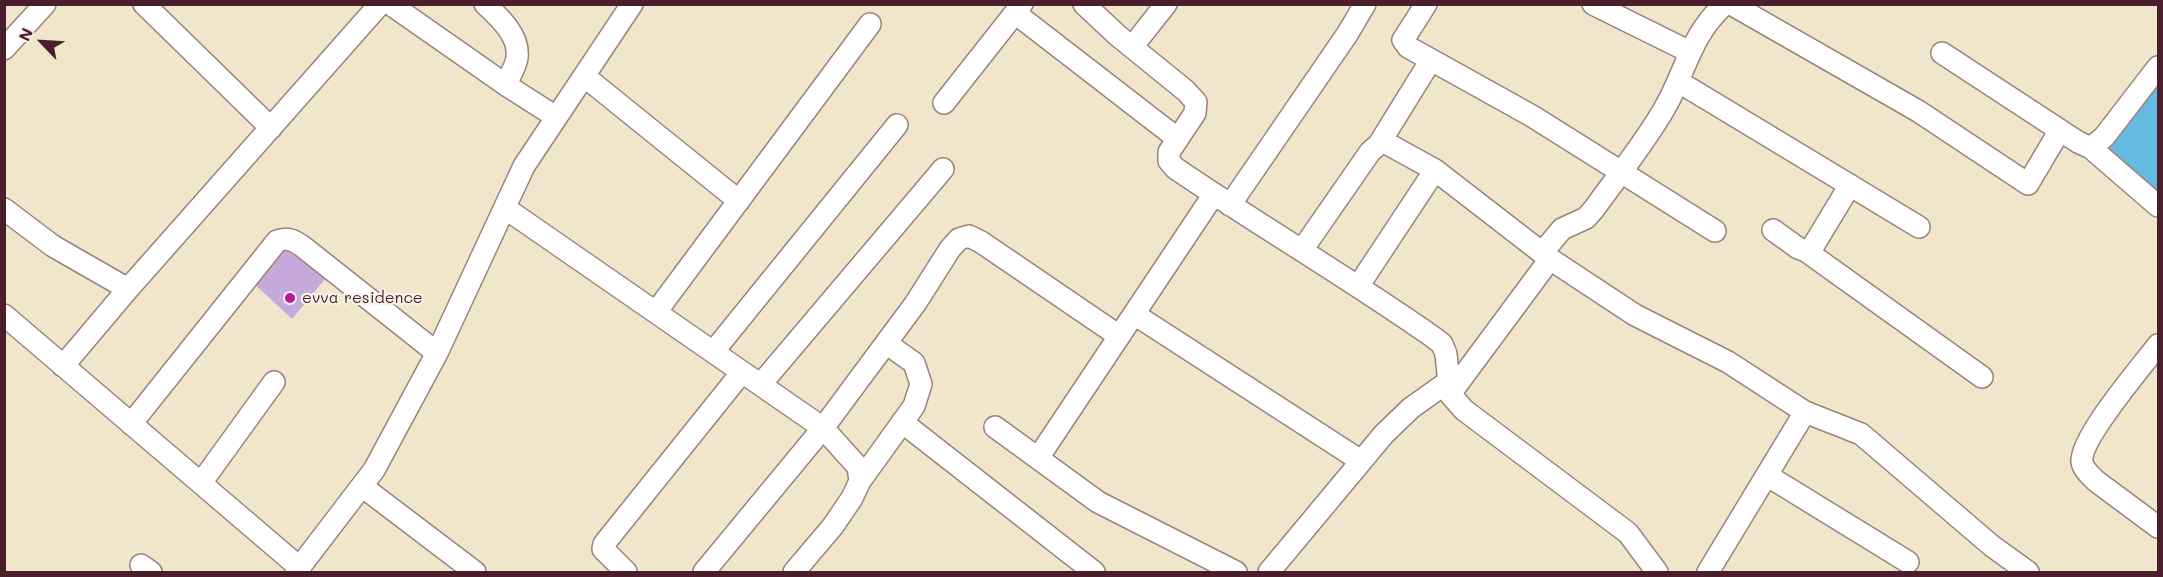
<!DOCTYPE html>
<style>
body{margin:0}
#map{position:relative;width:2163px;height:577px;overflow:hidden;background:#f0e6cb;font-family:Mali,sans-serif}
canvas{display:block}
.frame{position:absolute;inset:0;border:6px solid #4a1f2b;pointer-events:none}
.north{position:absolute;left:12px;top:12px;width:60px;height:60px;-webkit-text-stroke:4px #f7f3e8;paint-order:stroke;rotate:295deg;font-size:16px;font-weight:700;line-height:24px;text-align:center;color:#4a1f2b}
.north::after{content:'';display:block;margin:auto;width:21px;height:27px;background:#4a1f2b;clip-path:polygon(50% 0,100% 100%,50% 72%,0 100%)}
</style>
<div id="map">
<canvas width="2163" height="577"></canvas>
<div class="frame"></div>
<div class="north">N</div>
</div>
<script>
const ctx = document.querySelector('canvas').getContext('2d');
ctx.lineJoin = 'round';
function paint(path, color) { ctx.fillStyle = color; ctx.fill(path, 'evenodd'); }
function strokePath(path, color, width, dash) { ctx.strokeStyle = color; ctx.lineWidth = width; ctx.lineCap = dash ? 'butt' : 'round'; ctx.setLineDash(dash || []); ctx.stroke(path); }
function drawText(font, color, halo, rows, align = 'center') {
  ctx.font = font + ' Mali,sans-serif'; ctx.lineWidth = 4.5; ctx.setLineDash([]); ctx.textBaseline = 'middle'; ctx.strokeStyle = halo; ctx.fillStyle = color; for (const [text, x, y, turn = 0] of rows) {
    ctx.save(); ctx.translate(x, y); ctx.rotate((+turn || 0) * Math.PI / 180); ctx.textAlign = isNaN(turn) ? turn : align; if (halo) ctx.strokeText(text, 0, 0); ctx.fillText(text, 0, 0); ctx.restore();
  }
}
const water = new Path2D(`
 M2158,78V202L2106,153L2109,138Z`);
const building = new Path2D(`
 M283,238L330,273L292,319L248,278Z`);
const street = new Path2D(`
 M144,4L271,128
 M390,4L506,85L556,117
 M485,4C500,18 520,36 517,58C516,66 509,77 506,85
 M1084,4L1117,35L1186,91L1196,102L1195,113L1169,152V161L1175,168C1260,226 1349,278 1433,337L1442,344L1446,354L1450,394L1464,410L1628,533L1657,572
 M1426,4L1403,40L1408,47L1532,116L1715,231
 M1593,4L1690,52
 M1731,4L1918,111L2028,184L2060,130
 M1015,13L1178,139
 M1132,47L1166,4
 M4,49L45,4
 M1942,53L2078,142L2091,148L2104,137L2158,67
 M584,76L739,201
 M1679,82L1919,227
 M944,103L1022,4
 M1379,144L1431,60
 M2091,148L2158,206
 M1435,170L1550,259L1635,315L1728,362L1805,412L1861,434L1992,546L2028,572
 M1230,205L1348,33L1365,4
 M505,208L823,428L858,467L860,481L852,498L833,526L794,572
 M4,209L53,246L128,289
 M1773,230L1798,248L1806,251L1812,248L1850,185
 M1302,250L1370,152L1379,144L1386,143L1435,170L1359,285
 M1806,251L1982,377
 M1542,253L1562,229L1586,218L1594,209C1617,177 1643,145 1663,111C1686,73 1689,36 1725,4
 M656,312L870,24
 M1134,314L1361,461
 M4,315L299,567
 M2158,345C2143,365 2079,439 2082,462C2083,469 2091,476 2096,481L2158,527
 M713,352L897,125
 M63,366L128,289L380,4
 M761,384L943,169
 M1450,394L1550,259
 M902,422L1094,572
 M131,424L277,241C287,237 293,240 302,246L437,353
 M995,427L1098,502L1236,572
 M1038,458L1214,194
 M1768,476L1908,562
 M860,481L914,406L921,384L914,363L886,343
 M201,483L274,382
 M363,487L475,572
 M141,565L151,572
 M296,572L374,470L437,353L524,166L632,4
 M626,572L603,549L604,544L742,372
 M704,572L823,428L915,304L950,249L959,239L969,236L981,242L1119,336
 M1269,572L1384,434L1411,408L1449,381
 M1708,572L1805,412`);
const markers = [
 [290,298,6,"#b5179e"]
];
const poiNames = [
 ["evva residence",302,298]
];
paint(water, '#65bae1');
paint(building, '#c7a9dc');
strokePath(street, '#9d827b', 24);
strokePath(street, '#fff', 21);
for (const [x, y, r, color] of markers) { const dot = new Path2D(); dot.arc(x, y, r, 0, 2 * Math.PI); ctx.fillStyle = color; ctx.fill(dot); strokePath(dot, '#f7f3e8', 2); }
drawText('16px', '#4a1f2b', '#f7f3e8', poiNames, 'left');
</script>
